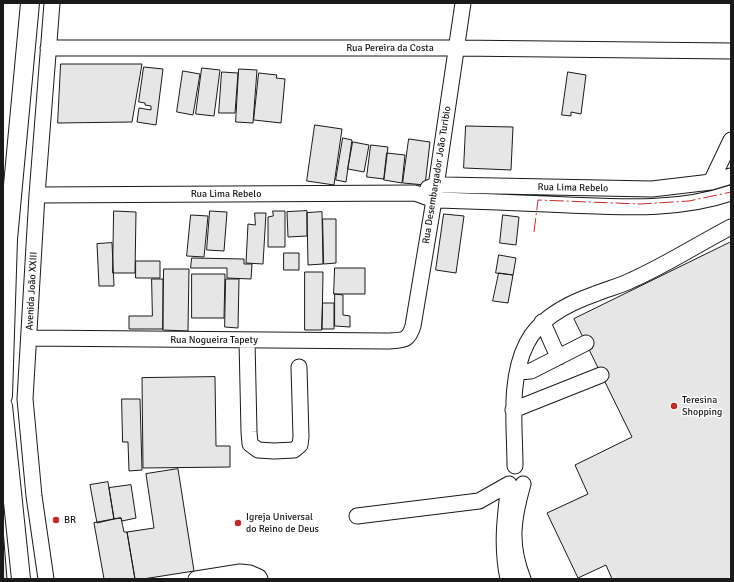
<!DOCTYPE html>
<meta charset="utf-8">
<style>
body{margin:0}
#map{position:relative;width:734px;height:582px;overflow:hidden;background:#fff;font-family:Signika,sans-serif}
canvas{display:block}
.frame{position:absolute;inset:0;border:4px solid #1a1a1a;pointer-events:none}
</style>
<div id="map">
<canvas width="734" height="582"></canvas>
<div class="frame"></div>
</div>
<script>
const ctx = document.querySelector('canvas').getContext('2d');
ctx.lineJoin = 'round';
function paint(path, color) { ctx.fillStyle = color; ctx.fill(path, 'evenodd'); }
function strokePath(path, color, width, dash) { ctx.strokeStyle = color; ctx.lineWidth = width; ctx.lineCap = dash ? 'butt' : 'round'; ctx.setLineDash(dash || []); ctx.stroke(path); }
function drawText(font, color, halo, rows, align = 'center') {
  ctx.font = font + ' Signika,sans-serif'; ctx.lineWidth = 3; ctx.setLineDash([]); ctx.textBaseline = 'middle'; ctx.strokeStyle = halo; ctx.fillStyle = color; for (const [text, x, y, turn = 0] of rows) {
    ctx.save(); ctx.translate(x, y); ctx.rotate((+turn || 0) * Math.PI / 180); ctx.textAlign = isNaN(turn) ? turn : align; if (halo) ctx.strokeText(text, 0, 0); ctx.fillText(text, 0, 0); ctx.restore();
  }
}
const building = new Path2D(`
 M61,64H142L132,122L58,123Z
 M144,67L163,69L156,125L137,122L139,108L151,110V106L145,105V103L139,102Z
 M202,68L220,70L214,116L196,114Z
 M239,69L257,70L253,123L236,122Z
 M183,71L200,74L193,115L177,112Z
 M222,72L238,73L235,113H219Z
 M568,72L586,75L581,114L571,112V116L562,115Z
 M259,73L277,75L276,78L285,79L281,123L254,120Z
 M315,125L342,129L334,185L307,181Z
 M466,126L513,127L511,170L464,168Z
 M343,138L352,140L346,182L336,180Z
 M409,139L430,142L425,185L403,183Z
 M353,142L369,145L364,172L348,169Z
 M371,145L388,147L384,179L367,177Z
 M387,153L405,155L402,183L384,180Z
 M114,211L136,212L135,273H113Z
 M210,211L227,212L224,251L207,250Z
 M273,211H285V247H268V217L273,216Z
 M307,211V236L288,237L287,212Z
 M322,212L323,264L308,265L307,213Z
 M255,213H266L263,264L246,263L248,224L255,225Z
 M444,214L464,216L456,273L436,270Z
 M191,215L208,216L204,257L187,256Z
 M503,215L519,217L516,245L500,243Z
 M323,219H336V263L324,264Z
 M731,242V579H612L606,565L578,578L547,513L588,494L575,465L632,437L574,319Z
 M112,243L114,286H99L97,244Z
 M284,253H299V270H284Z
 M499,255L516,258L513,275L496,273Z
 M192,258L244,259V264H252L251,279L227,278V268H191Z
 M136,261H160V278H136Z
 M335,268H365V294H334Z
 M164,269H189L188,331L163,330Z
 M305,272H323L322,330H305Z
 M499,273L513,275L508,303L493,301Z
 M192,274H225L224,318H192Z
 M152,279H163V329H129V316H152Z
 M226,279H239L238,328L225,327Z
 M335,294L343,295V315L350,316V327L335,326Z
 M323,303H334V329H322Z
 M215,377L216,446H230V467L143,468L142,378Z
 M122,399H140L142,470L129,471L128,442H123Z
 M178,469L194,571L143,579H135L127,532L154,528L146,474Z
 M108,482L114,519L97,523L90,485Z
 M131,485L136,518L122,521L121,518L114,519L109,488Z
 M121,518L124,532H127L135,579H104L94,523Z
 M3,529L7,579H3Z`);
const minor = new Path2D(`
 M48,48H456L731,51
 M711,182L731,140
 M428,188L436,185H445L652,189L711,182L731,176
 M37,195L415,193L434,200C479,201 524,203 568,205C622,207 679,211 731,193
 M542,322C549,334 552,346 559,357
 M29,338L387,341C403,340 408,342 413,326L434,200L463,3
 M247,340L249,432L250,444L258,450L274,451L294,450L300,445L301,437L299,367
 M518,372L531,371L586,343
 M513,410L601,375
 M515,466C515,427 508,379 527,343C540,317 569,303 595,294C607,289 620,286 632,280C666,265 698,244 731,227
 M357,516L479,501L509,484
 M46,579L34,496L25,399L37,195L52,3
 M196,579L240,572L250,573L259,577L260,579
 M508,579C501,546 505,517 509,484
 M523,579C509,544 513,519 523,484`);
const major = new Path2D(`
 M3,396L8,239L30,3
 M3,406L21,579`);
const power = new Path2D(`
 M534,232L538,200L640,204L689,201L731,192`);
const markers = [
 [674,406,4,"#c62828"],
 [56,520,4,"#c62828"],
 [238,523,4,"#c62828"]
];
const streetNames = [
 ["Rua Pereira da Costa",390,48],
 ["Rua Desembargador João Turibio",437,175,-81],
 ["Rua Lima Rebelo",573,188,1],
 ["Rua Lima Rebelo",226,194],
 ["Avenida João XXIII",32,291,-87],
 ["Rua Nogueira Tapety",214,340]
];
const poiNames = [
 ["Teresina",682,400],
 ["Shopping",682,412],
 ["Igreja Universal",246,517],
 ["do Reino de Deus",246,529],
 ["BR",64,520]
];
paint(building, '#e6e6e6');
strokePath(building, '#1a1a1a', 1);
strokePath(minor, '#1a1a1a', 17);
strokePath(major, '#1a1a1a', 20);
strokePath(minor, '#fff', 15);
strokePath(major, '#fff', 18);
strokePath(power, '#c62828', 1, [14, 3, 2, 3]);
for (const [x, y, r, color] of markers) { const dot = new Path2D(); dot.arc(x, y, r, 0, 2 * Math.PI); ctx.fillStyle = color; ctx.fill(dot); strokePath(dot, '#fff', 1.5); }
drawText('10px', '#1a1a1a', '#fff', streetNames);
drawText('10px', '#1a1a1a', '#fff', poiNames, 'left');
</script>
